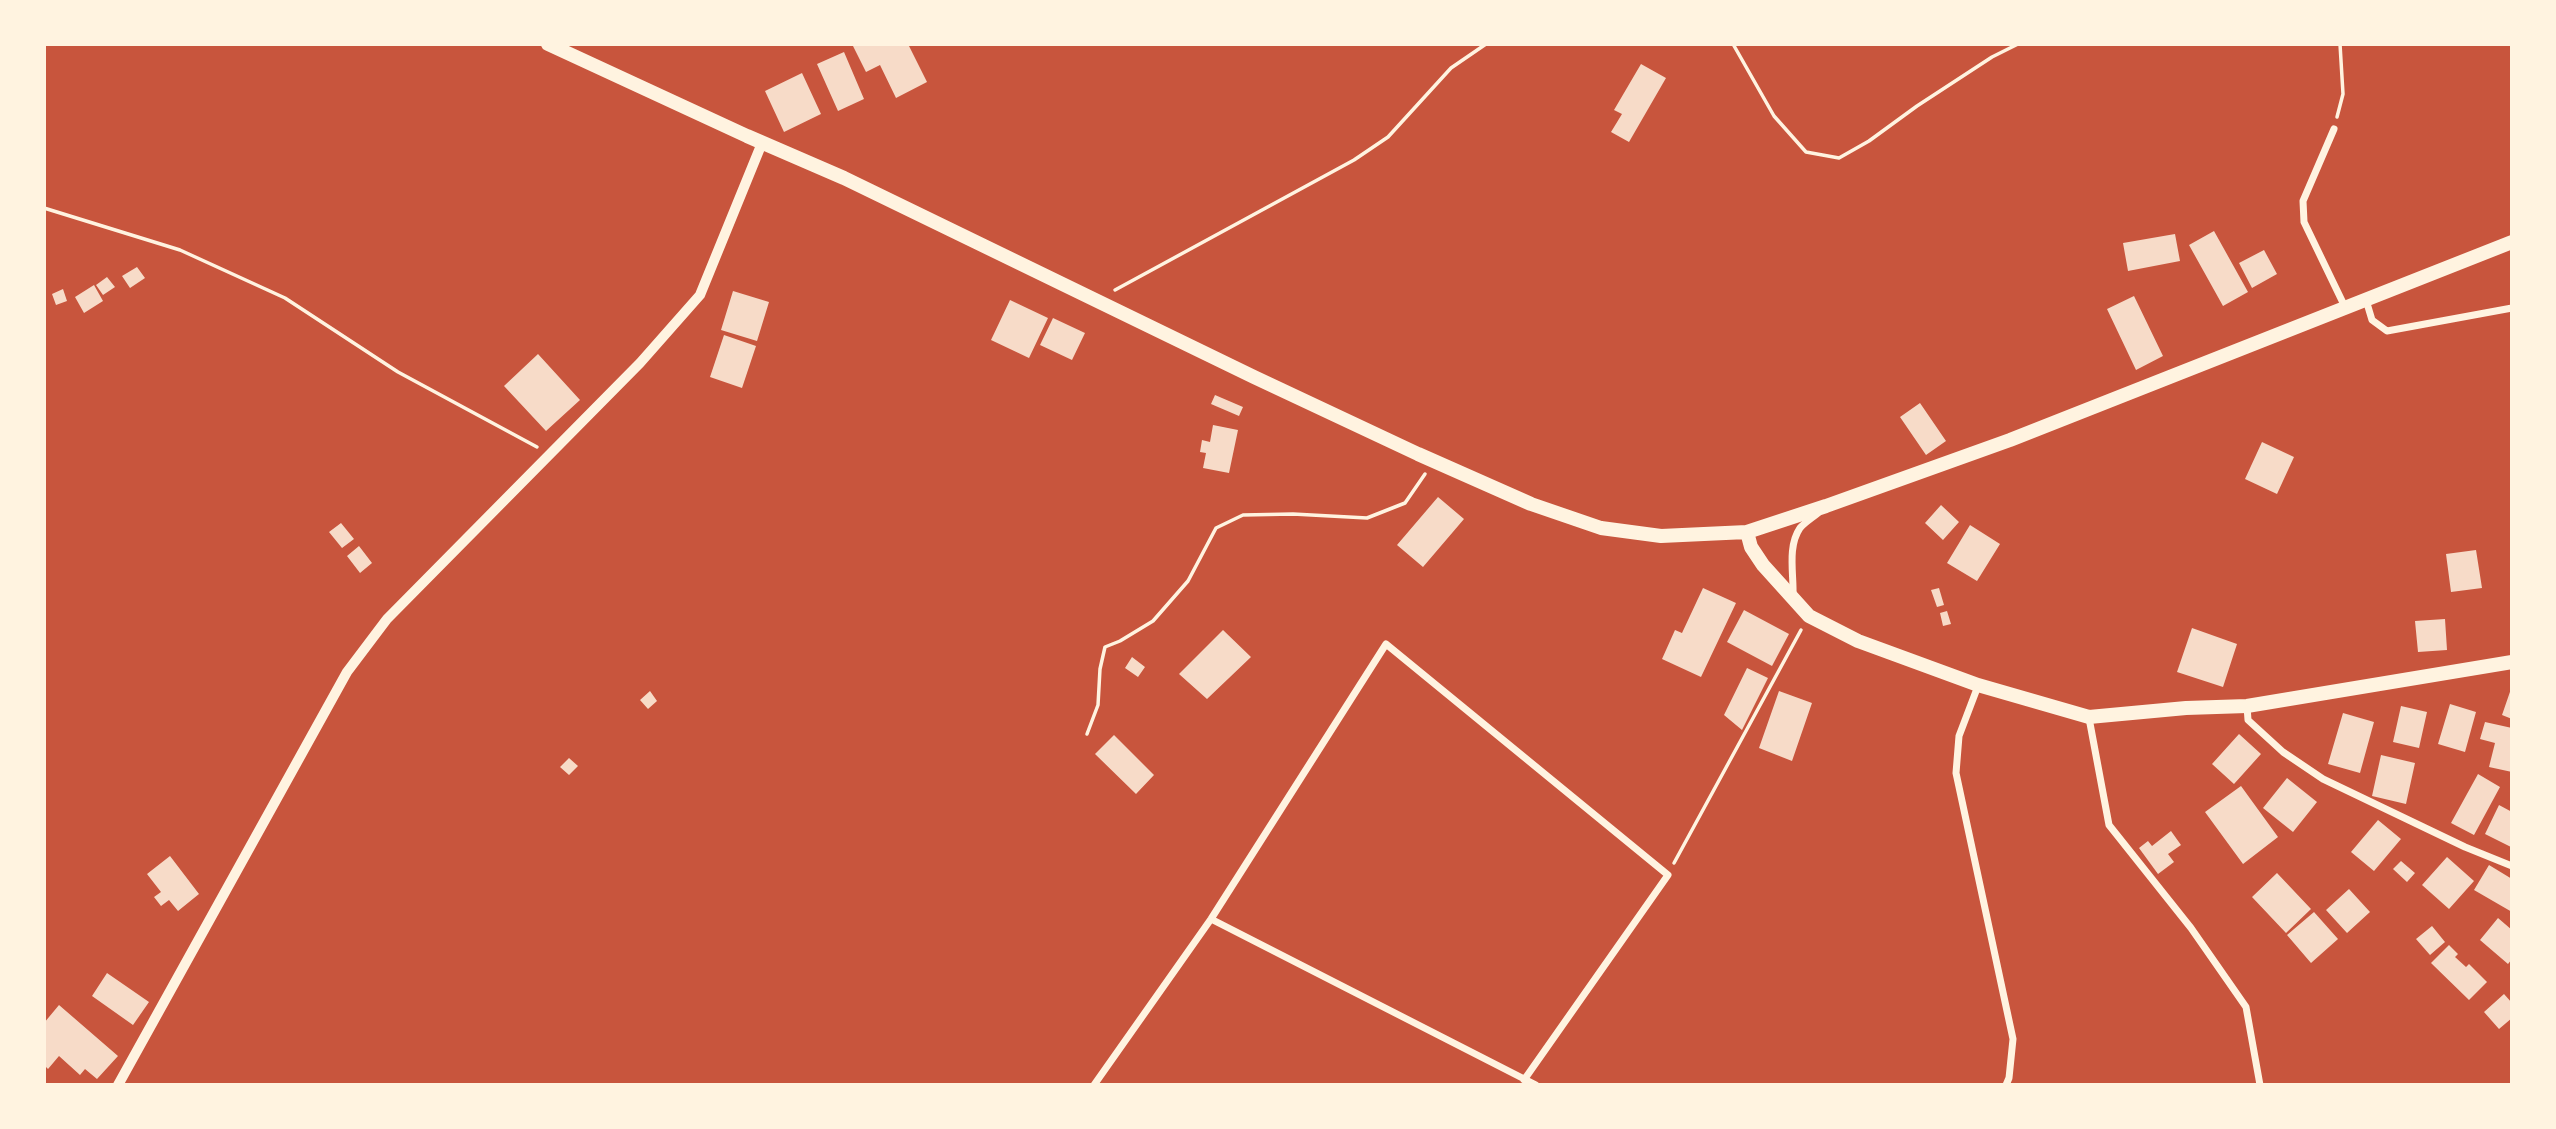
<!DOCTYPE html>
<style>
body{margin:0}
#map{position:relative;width:2556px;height:1129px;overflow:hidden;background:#c8553d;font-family:"Titillium Web",sans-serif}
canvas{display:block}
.frame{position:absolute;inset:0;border:46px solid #fff3e0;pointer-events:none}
</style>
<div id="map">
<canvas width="2556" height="1129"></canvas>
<div class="frame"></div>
</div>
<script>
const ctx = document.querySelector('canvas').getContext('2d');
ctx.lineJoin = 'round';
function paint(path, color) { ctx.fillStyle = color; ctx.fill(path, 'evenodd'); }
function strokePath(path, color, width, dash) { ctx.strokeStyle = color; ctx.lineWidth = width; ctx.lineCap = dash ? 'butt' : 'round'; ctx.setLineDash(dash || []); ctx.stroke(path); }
const building = new Path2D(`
 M852,44H908L927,82L896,98L880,65L866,72Z
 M844,52L864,99L838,111L817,64Z
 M1641,64L1666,78L1629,142L1611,132L1622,114L1614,110Z
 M802,73L821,114L784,132L765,91Z
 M2214,231L2248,292L2223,306L2189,245Z
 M2175,234L2180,261L2128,271L2123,243Z
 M2264,250L2277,274L2252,288L2239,263Z
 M137,267L145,278L130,288L122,276Z
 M107,277L115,287L103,295L96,285Z
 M94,285L103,301L84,313L75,297Z
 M63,289L67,301L56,305L52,294Z
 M733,291L769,302L757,341L721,330Z
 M2134,296L2163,356L2136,370L2107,309Z
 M1010,300L1048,318L1029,358L991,340Z
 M1053,318L1085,333L1072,360L1040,345Z
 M724,335L756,346L742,388L710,377Z
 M538,354L580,400L546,431L504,386Z
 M1215,395L1243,407L1239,416L1211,404Z
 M1920,403L1946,441L1926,455L1900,417Z
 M1213,425L1238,430L1229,473L1203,468L1206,453L1200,452L1202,440L1210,442Z
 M2262,442L2294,457L2277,494L2245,479Z
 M1438,497L1464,519L1423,567L1397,545Z
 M1941,505L1959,522L1943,540L1925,523Z
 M341,523L354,539L342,548L329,532Z
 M1970,525L2000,544L1977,581L1947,563Z
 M359,546L372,563L360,573L347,556Z
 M2476,550L2482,588L2451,592L2446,554Z
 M1703,588L1736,603L1701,677L1662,659L1675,630L1682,633Z
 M1939,588L1944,605L1937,607L1931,590Z
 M1744,610L1789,634L1772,666L1727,642Z
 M1947,611L1951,624L1943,626L1940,613Z
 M2445,619L2447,650L2418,652L2415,621Z
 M2192,628L2237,644L2223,687L2177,672Z
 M1223,630L1251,657L1207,699L1179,674Z
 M1132,657L1145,667L1138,677L1125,668Z
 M1747,668L1768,678L1742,730L1724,715Z
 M2512,686V719L2502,715Z
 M650,691L657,701L648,709L640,700Z
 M1779,691L1812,703L1792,761L1759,748Z
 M2450,704L2476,712L2465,752L2438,744Z
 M2401,706L2427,712L2419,748L2393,742Z
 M2343,713L2374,722L2360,773L2328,764Z
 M2485,722L2512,728V772L2489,767L2495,743L2480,739Z
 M2239,734L2261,754L2234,784L2212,764Z
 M1114,735L1154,775L1136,794L1095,754Z
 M2381,755L2415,763L2406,804L2372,796Z
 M569,758L578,766L569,775L560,767Z
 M2478,774L2500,787L2474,835L2451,823Z
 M2287,778L2317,802L2293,832L2263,808Z
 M2241,786L2278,837L2243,864L2205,812Z
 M2499,805L2512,812L2511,847L2485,834Z
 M2378,820L2401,839L2374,871L2351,852Z
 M2171,831L2181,845L2168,854L2174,862L2158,874L2139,848L2148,841L2152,846Z
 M170,856L199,894L178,911L169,900L161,906L154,897L161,892L147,874Z
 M2447,857L2474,881L2449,909L2422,885Z
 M2401,861L2415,873L2407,882L2393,869Z
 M2489,865L2512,879V912L2474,890Z
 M2277,873L2311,909L2286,933L2252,897Z
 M2349,889L2370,912L2347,933L2326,910Z
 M2314,912L2338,939L2311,963L2287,935Z
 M2498,918L2512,930V959L2508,964L2480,940Z
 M2432,926L2445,942L2430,955L2416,939Z
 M2449,945L2458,954L2455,957L2466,967L2469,964L2487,982L2469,1000L2431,963Z
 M107,973L149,1002L133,1025L92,996Z
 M2504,994L2512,1003V1018L2499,1029L2484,1012Z
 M59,1005L118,1056L97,1079L85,1069L80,1075L59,1056L48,1069L44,1065V1040L46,1038L44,1036V1023Z`);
const path = new Path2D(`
 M1733,44L1774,116L1806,152L1839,158L1869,141L1917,106L1992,57L2018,44
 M2337,117L2343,94L2340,44
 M44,208L180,250L285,298L398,372L537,447
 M1115,290L1354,160L1388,137L1451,68L1486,44
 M1087,734L1098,705L1100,669L1105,647L1120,641L1153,621L1188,581L1216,528L1243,515L1293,514L1367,518L1405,503L1425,474
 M1674,863L1801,630`);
const minor = new Path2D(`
 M2334,129L2303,201L2304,222L2345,307
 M2366,300L2372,320L2387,331L2512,308
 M1793,596C1794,575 1787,547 1800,528C1804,523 1812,518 1818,513
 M1978,686L1959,736L1956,773L2013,1039L2009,1078L2006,1085
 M2247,706L2248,720L2283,752L2323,779L2465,847L2512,866
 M2089,718L2109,825L2191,928L2246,1007L2260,1085
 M1211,919L1536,1085
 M1094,1085L1211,919L1386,644L1668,875L1524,1080`);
const tertiary = new Path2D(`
 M118,1085L347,672L387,619L640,363L700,295L762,143`);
const primary = new Path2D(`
 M548,44L747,136L844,178L1254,377L1418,454L1531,504L1601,528L1661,536L1747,532L1826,506L2010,440L2512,242
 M1747,532L1751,547L1763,565L1809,616L1858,641L1978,685L2089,717L2186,708L2247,706L2512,662`);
paint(building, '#f7dbc8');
strokePath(path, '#fff3e0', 3.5);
strokePath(minor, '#fff3e0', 7);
strokePath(tertiary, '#fff3e0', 10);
strokePath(primary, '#fff3e0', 14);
</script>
